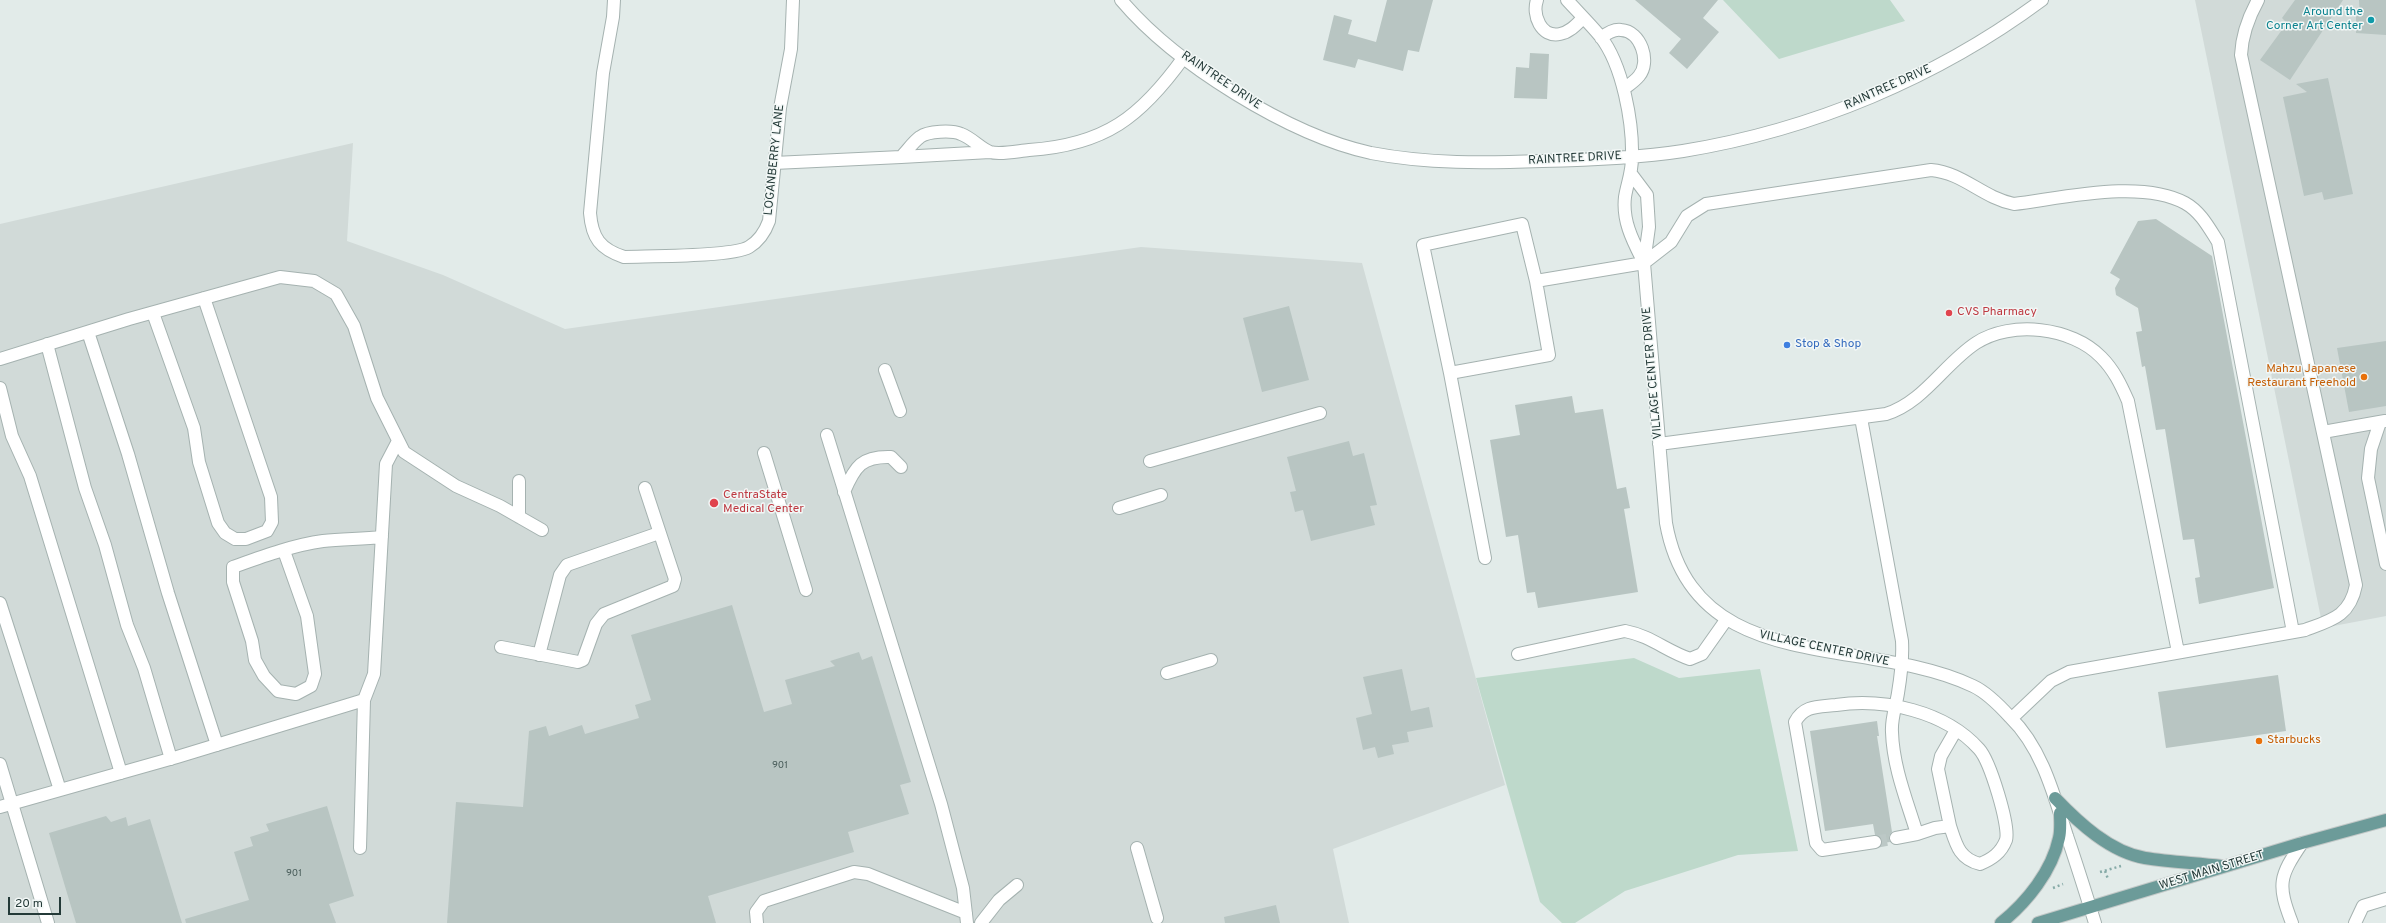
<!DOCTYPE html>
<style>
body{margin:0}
#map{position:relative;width:2386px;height:923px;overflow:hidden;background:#e2ebe9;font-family:Overpass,sans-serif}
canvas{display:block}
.scale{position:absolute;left:8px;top:897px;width:53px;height:18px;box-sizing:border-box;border:2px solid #243a38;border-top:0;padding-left:5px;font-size:12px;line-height:14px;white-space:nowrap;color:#243a38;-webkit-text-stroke:3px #f2f7f6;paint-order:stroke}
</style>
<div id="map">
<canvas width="2386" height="923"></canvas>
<div class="scale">20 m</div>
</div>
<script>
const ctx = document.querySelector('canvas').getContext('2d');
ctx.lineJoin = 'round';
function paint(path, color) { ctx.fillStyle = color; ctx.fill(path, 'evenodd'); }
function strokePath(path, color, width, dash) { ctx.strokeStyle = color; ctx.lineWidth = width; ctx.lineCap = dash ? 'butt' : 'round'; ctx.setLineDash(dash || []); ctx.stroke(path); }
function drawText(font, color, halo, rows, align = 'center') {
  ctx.font = font + ' Overpass,sans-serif'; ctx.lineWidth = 3; ctx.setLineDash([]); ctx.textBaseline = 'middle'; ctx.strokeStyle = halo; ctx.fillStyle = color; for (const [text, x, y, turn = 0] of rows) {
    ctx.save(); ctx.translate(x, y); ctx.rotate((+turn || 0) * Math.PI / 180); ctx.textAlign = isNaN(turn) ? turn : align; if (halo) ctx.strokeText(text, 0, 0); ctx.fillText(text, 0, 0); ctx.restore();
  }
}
const built = new Path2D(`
 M2195,0H2386V616L2323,628Z
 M353,143L347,241L443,275L565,329L1141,247L1362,263L1505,785L1333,849L1349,923H0V224Z`);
const green = new Path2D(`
 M1723,0H1890L1905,21L1779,59Z
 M1634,658L1679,678L1760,669L1798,851L1738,855L1625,891L1575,923H1562L1540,902L1476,678Z`);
const building = new Path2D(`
 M1387,0H1433L1419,52L1408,50L1403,71L1358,59L1355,68L1323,60L1334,15L1352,20L1348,34L1376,42Z
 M1635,0H1718L1703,18L1719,32L1687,69L1669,53L1681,39Z
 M2295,0H2343L2290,80L2260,60L2287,23L2282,18Z
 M2359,0H2386V35L2356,33V13L2360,16Z
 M1530,53L1549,54L1547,99L1514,98L1516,67L1529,68Z
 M2328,78L2353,194L2324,200L2322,192L2304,196L2283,97L2307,92L2296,84Z
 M2156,219L2212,256L2274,588L2199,604L2195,578L2200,577L2194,539L2183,540L2165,429L2156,430L2145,366L2142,367L2136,332L2142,331L2138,308L2116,295L2115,288L2120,279L2110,273L2138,221Z
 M1289,306L1309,380L1262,392L1243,318Z
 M2386,341V406L2349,412L2337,348Z
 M1572,396L1575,413L1603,409L1617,489L1626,487L1630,508L1624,509L1638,592L1538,608L1535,592L1527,593L1518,535L1506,537L1490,440L1520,435L1515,405Z
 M1349,441L1353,456L1364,453L1377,505L1370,506L1375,525L1311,541L1303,510L1295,512L1290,492L1296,491L1287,457Z
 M732,605L764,712L792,704L785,680L835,666L830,661L859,652L862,660L872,656L911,782L900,785L909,814L848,832L854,852L708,896L716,923H447L456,802L523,807L529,731L546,726L549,736L582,725L585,734L639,718L635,705L651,700L631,635Z
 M1402,669L1411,711L1429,707L1433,727L1407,732L1409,742L1392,745L1394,754L1378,758L1375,747L1363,750L1356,718L1372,714L1363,677Z
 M2278,675L2286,731L2166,748L2158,692Z
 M1877,721L1879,736H1877L1892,832L1889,836L1890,842L1882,843L1881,837L1875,835L1873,824L1825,831L1810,731Z
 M327,806L354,896L329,904L336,923H186L185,919L249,900L234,852L253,846L250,837L269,831L266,824Z
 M106,816L111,822L126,817L128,826L150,819L182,923H76L49,833Z
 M1276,905L1280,923H1225L1224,917Z`);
const minorTunnel = new Path2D(`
 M1875,842L1896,838`);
const path = new Path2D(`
 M2105,871L2108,879
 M2100,872L2121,866
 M2053,888L2063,884`);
const minor = new Path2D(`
 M614,0L613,17L603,73L590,213C592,238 600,249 624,257C649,256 732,257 749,247C759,241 765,232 769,221L780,108L791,49L793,0
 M1121,0C1175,64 1289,135 1371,153C1428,164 1485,163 1542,161C1589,160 1636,158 1683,151C1812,130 1937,78 2042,0
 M1537,0C1532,15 1541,38 1560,34C1570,32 1576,25 1583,18
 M1567,0C1578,12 1590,24 1600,36C1623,65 1633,123 1632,158C1632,173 1627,184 1625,197C1622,222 1634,243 1644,263
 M1601,38C1606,34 1614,29 1621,30C1641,31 1651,62 1639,76C1635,81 1629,85 1625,88
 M901,157L990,152
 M774,163L901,157C907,151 913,142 920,137C928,131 952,130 961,134C972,138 980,148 990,152C1000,155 1018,151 1029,150C1105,145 1141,117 1184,57
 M1632,175L1647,195L1649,227L1644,263L1666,523C1694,679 1864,634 1973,686C1986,692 2000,706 2010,717C2042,748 2054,795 2067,836C2077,865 2086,894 2095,923
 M153,313L194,428L199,462L218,523L225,533L235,539H246L267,531L272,522L271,497L204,298
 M88,332L128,454L168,593L217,745
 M47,344L85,488L105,545L127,625L144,668L171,759
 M0,359L129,319L280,277L314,281L336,294L354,326L377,398L404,452L456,486L500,506L542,530
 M885,370L900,411
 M1450,373L1423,245L1522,224L1536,281
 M0,388L12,436L30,476L121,773
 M1861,418L1902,641C1903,659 1901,675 1898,693C1896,706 1891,719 1892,732C1893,767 1907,801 1917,834L1935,828L1950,826C1956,844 1959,859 1980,864C1992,859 2001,853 2006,840C2010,826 1990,761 1979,749C1945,711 1884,698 1836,705C1818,707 1804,705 1795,722L1816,843L1822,850L1875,842
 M2380,422L2371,449L2368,478L2386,564
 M2323,432L2385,421
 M827,435L941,804L963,888L967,923
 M1659,444L1886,414C1924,402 1944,364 1976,343C2011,320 2072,327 2101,357C2114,370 2121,385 2128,401L2178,652
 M764,453L806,590
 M1150,461L1320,413
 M844,492C855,466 862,456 891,457L901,467
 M1119,508L1161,495
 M519,517V481
 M284,551L307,616L315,674L311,686L296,694L278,691L264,676L255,660L252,641L233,582V567C261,557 293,545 323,541C342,539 362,539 382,537
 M1485,558L1450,373L1549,355L1536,281L1644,263L1671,242L1687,216L1706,204L1931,170C1964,173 1981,197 2014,204C2063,198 2141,179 2185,203C2201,212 2209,228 2218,242L2293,632
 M0,603L60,790
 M501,647L578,662L583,660L596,624L604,614L673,586L675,579L645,488
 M1518,654L1625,631C1651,636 1666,651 1690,659L1702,654L1726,620
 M539,655L560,575L567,565L659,533
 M1167,673L1211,660
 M2012,718L2051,681L2069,672L2305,630C2332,620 2350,616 2356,585L2241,55C2242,34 2248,18 2258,0
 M0,764L48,923
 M0,807L177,757L364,700L374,674L386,464L398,441
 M1950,826L1938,769L1941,756L1956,730
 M1896,838L1917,834
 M360,848L364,700
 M1137,848L1157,918
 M757,923L756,912L764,901L854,872L868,874L966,913
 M981,923L999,900L1017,885
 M2292,923C2277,884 2279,877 2302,843
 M2355,923L2363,906L2386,899`);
const major = new Path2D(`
 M2055,798C2079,823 2110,852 2145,858C2170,862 2196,863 2221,866
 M2001,923C2027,902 2052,871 2059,838C2061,830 2060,821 2060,813
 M2038,923L2302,843L2386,820`);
const markers = [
 [2371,20,4,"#0f9aa8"],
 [1949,313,4,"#e0444e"],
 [1787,345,4,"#3f7fe0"],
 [2364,377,4,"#e8710a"],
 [714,503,5,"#e0444e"],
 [2259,741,4,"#e8710a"]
];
const numberNames = [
 ["901",780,766],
 ["901",294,874]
];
const cultureNames = [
 ["Around the",2363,13],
 ["Corner Art Center",2363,27]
];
const streetNames = [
 ["RAINTREE DRIVE",1221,81,34],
 ["RAINTREE DRIVE",1888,88,-24],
 ["RAINTREE DRIVE",1575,159,-3],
 ["LOGANBERRY LANE",775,160,-84],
 ["VILLAGE CENTER DRIVE",1653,373,-95],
 ["VILLAGE CENTER DRIVE",1824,649,12],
 ["WEST MAIN STREET",2212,871,-17]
];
const healthNames = [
 ["CVS Pharmacy",1957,313],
 ["CentraState",723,496],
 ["Medical Center",723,510]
];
const shopNames = [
 ["Stop & Shop",1795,345]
];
const foodNames = [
 ["Mahzu Japanese",2356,370],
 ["Restaurant Freehold",2356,384],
 ["Starbucks",2267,741,"left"]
];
paint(built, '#d1dad8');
paint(green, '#bed9cb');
paint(building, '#b8c5c2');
strokePath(minorTunnel, '#bcc8c6', 12, [12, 6]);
strokePath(minor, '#a5b2b0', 14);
strokePath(major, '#c2c8c7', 14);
strokePath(path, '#86aaa7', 2.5, [2, 3]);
strokePath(minor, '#fff', 12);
strokePath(major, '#6c9b99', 12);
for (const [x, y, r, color] of markers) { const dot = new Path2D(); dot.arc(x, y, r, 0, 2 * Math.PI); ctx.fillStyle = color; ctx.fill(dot); strokePath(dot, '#f2f7f6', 1.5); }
drawText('10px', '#495d5a', null, numberNames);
drawText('12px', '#0d838f', '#f2f7f6', cultureNames, 'right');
drawText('12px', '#243a38', '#f2f7f6', streetNames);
drawText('12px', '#be3a42', '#f2f7f6', healthNames, 'left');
drawText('12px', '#366cbe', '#f2f7f6', shopNames, 'left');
drawText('12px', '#c56008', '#f2f7f6', foodNames, 'right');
</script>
